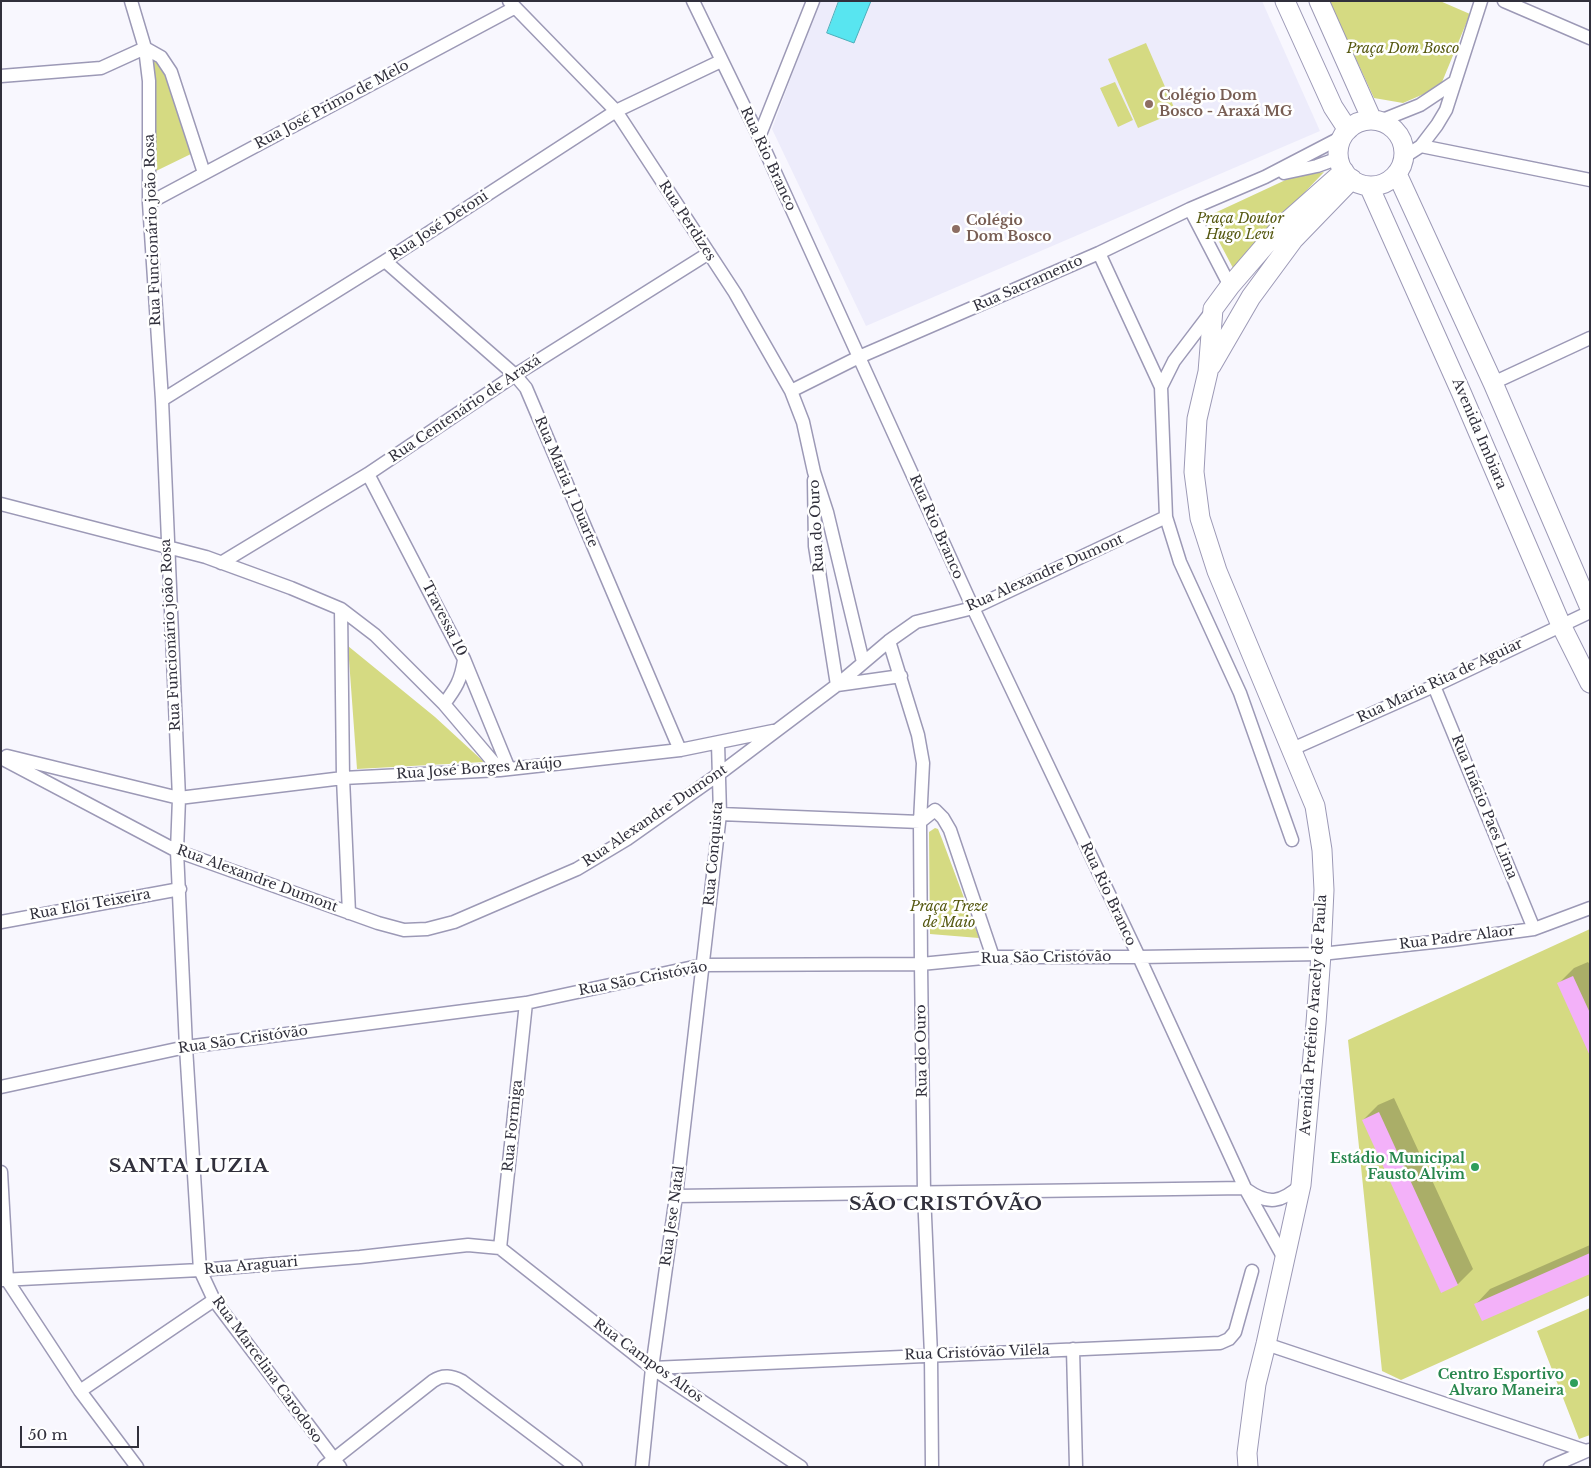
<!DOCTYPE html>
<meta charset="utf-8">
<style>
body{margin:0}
#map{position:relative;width:1591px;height:1468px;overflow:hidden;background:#f8f7fe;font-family:"Libre Baskerville",serif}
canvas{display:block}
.frame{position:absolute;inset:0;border:2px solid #31303c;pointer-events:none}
.scale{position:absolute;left:20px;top:1426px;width:119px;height:22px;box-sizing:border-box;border:2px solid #31303c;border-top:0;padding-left:6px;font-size:15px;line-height:18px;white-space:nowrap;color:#31303c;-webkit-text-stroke:4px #fff;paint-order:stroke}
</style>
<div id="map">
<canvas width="1591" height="1468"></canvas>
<div class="frame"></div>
<div class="scale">50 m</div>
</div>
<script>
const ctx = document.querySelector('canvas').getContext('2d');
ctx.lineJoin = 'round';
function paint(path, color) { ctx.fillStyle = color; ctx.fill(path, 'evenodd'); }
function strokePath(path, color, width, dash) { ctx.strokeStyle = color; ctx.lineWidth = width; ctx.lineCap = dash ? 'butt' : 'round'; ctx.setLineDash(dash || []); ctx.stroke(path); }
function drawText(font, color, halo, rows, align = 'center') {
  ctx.font = font + ' "Libre Baskerville",serif'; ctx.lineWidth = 5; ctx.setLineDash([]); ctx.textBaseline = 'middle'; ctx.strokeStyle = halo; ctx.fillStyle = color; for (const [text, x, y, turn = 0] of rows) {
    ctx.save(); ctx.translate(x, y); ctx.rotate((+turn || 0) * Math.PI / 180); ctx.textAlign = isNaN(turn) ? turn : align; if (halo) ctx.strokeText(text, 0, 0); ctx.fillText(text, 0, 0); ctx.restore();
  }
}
const built = new Path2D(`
 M819,1H1262L1320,131L866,326L772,129Z`);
const green = new Path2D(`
 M1329,1H1440L1470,14L1440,87L1403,103L1374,98Z
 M1146,43L1176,112L1138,128L1108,59Z
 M152,57L164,68L193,153L156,171Z
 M1115,82L1133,120L1118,127L1100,88Z
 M1324,172L1233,268L1206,217L1292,177Z
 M348,646L435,717L484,762L357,769Z
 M935,828L938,829L942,839L979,938L930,934L929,832Z
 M1590,929V1295L1401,1380L1382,1371L1348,1040Z
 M1590,1308V1435L1579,1439L1537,1331Z`);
const water = new Path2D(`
 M839,1H871L854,43L827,33Z`);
const shadow = new Path2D(`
 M1588,962L1590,965V1053L1559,983L1574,968Z
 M1394,1098L1473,1269L1458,1284L1441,1292L1363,1120L1378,1105Z
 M1590,1245V1272L1476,1304L1490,1289Z`);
const building = new Path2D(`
 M1573,976L1590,1013V1056L1557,983Z
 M1379,1112L1458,1285L1441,1293L1362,1120Z
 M1590,1253V1274L1482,1321L1474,1304Z`);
const minor = new Path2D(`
 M131,1L145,48L149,81V203L162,400L179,798L177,851L186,1047L200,1270L214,1300L340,1467
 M509,1L616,111L735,293L791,391L803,422L814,472L827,512L863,662
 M693,1L759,137L973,608L1139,957L1245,1188L1285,1260
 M1504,1L1590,38
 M1,76L101,68L145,48L161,57L171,72L204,173
 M1380,121L1420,105L1453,83
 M759,137L813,1
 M1421,146L1590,180
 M1404,157L1421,146L1437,125L1446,110L1481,1
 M1284,173L1317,166L1339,158
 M149,203L514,8
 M1190,209L1230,286
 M1099,253L1161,387
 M385,261L515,375L526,388L680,750
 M1212,311L1174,361L1161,387L1166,517L1180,562L1240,693L1292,840
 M1493,383L1590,338
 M791,391L859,357L1099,253L1190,209L1265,177L1342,137
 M162,400L385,261L616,111L721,61
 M368,474L464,659L509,769
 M814,480L815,546L837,685L901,676
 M1,504L206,557L291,588L341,609L375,635L444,704L500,770
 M221,563L368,474L515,375L709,253
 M341,609L343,778L349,913
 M889,641L918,735L923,763L920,822L921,964L924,1193L931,1355L932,1467
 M1434,686L1534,929
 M444,704C456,688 461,680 464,660
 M1290,750L1434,686L1590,612
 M7,756L179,798L343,778L500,770L680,750L773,731
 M1,758L177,851L378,923L404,930L427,929L454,922L577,869L627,839L719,774L837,685L889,641L916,622L973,608L1166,517
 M720,814L920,822L935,810L943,818L950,830L993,957
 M1,922L180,889
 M1,1087L186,1047L526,1003L703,965L921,964L993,957H1139L1321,954L1452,940L1534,929L1590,908
 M1,1172L7,1280L80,1391L137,1467
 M1247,1190C1268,1205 1281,1203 1301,1185
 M676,1196L1245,1188
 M500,1248L652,1368L801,1467
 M500,1248L526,1003
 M1,1280L200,1270L360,1257L468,1245L500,1248
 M1266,1344L1586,1451
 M1073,1349L1076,1467
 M652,1368L1220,1343L1229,1339L1235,1332L1252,1271
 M80,1391L214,1300
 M324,1467L433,1381C443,1374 452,1376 462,1381L576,1467
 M642,1467L652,1368L676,1196L720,814L718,743
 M1550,1467L1589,1450`);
const secondary = new Path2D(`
 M1285,1L1333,107L1348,130
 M1319,1L1372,120
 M1338 153a33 33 0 1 1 66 0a33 33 0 1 1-66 0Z
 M1397,174L1493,383L1590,608
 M1369,186L1461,392L1561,625L1590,683
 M1211,366L1251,297L1293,240L1352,179
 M1248,1467L1247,1453L1256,1384L1266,1344L1301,1185L1316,1023L1321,954L1324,890L1322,850L1315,806L1217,571L1200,518L1194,472L1197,419L1208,372L1213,309L1230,286L1281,227L1344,171`);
const markers = [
 [1149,104,5,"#8d6e63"],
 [956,229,5,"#8d6e63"],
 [1475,1167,5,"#2e9e5b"],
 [1574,1383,5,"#2e9e5b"]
];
const parkNames = [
 ["Praça Dom Bosco",1403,49],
 ["Praça Doutor",1240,219],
 ["Hugo Levi",1240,235],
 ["Praça Treze",949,907],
 ["de Maio",949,923]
];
const educationNames = [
 ["Colégio Dom",1159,96],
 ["Bosco - Araxá MG",1159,112],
 ["Colégio",966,221],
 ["Dom Bosco",966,237]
];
const streetNames = [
 ["Rua José Primo de Melo",332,105,-28],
 ["Rua Rio Branco",768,159,65],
 ["Rua Perdizes",687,221,57],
 ["Rua José Detoni",439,226,-33],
 ["Rua Funcionário joão Rosa",153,230,-92],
 ["Rua Sacramento",1028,284,-24],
 ["Rua Centenário de Araxá",465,409,-34],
 ["Avenida Imbiara",1479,434,67],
 ["Rua Maria J. Duarte",566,482,67],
 ["Rua do Ouro",817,526,-93],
 ["Rua Rio Branco",936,527,66],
 ["Rua Alexandre Dumont",1045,573,-24],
 ["Travessa 10",444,619,63],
 ["Rua Funcionário joão Rosa",171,635,-93],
 ["Rua Maria Rita de Aguiar",1440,681,-25],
 ["Rua José Borges Araújo",479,769,-4],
 ["Rua Inácio Paes Lima",1484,807,68],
 ["Rua Alexandre Dumont",655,816,-34],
 ["Rua Conquista",714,854,-85],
 ["Rua Alexandre Dumont",257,879,20],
 ["Rua Rio Branco",1108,894,65],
 ["Rua Eloi Teixeira",90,905,-10],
 ["Rua Padre Alaor",1457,938,-7],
 ["Rua São Cristóvão",1046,958,-1],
 ["Rua São Cristóvão",643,979,-11],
 ["Avenida Prefeito Aracely de Paula",1314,1015,-86],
 ["Rua São Cristóvão",243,1040,-8],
 ["Rua do Ouro",922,1051,-91],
 ["Rua Formiga",513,1126,-84],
 ["Rua Jese Natal",673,1216,-82],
 ["Rua Araguari",251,1266,-5],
 ["Rua Cristóvão Vilela",977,1353,-2],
 ["Rua Campos Altos",648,1361,36],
 ["Rua Marcelina Carodoso",267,1370,54]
];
const leisureNames = [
 ["Estádio Municipal",1465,1159],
 ["Fausto Alvim",1465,1175],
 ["Centro Esportivo",1564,1375],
 ["Alvaro Maneira",1564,1391]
];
const districtNames = [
 ["SANTA LUZIA",189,1167],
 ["SÃO CRISTÓVÃO",946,1205]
];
paint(built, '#edecfb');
paint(green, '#d5da82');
paint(water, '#58e5f0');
strokePath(water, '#4cafba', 1);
paint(shadow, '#0003');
paint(building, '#f3b1f9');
strokePath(minor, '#9c99b6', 15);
strokePath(secondary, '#9c99b6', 21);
strokePath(minor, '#fff', 12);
strokePath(secondary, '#fff', 19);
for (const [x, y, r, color] of markers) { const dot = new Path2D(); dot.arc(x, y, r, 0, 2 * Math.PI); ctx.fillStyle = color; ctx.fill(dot); strokePath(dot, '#fff', 2); }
drawText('italic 14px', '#555810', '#fff', parkNames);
drawText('bold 14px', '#785e54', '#fff', educationNames, 'left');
drawText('14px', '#31303c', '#fff', streetNames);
drawText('bold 14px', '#27864d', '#fff', leisureNames, 'right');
ctx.letterSpacing = '1px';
drawText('bold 19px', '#31303c', '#fff', districtNames);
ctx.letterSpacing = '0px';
</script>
